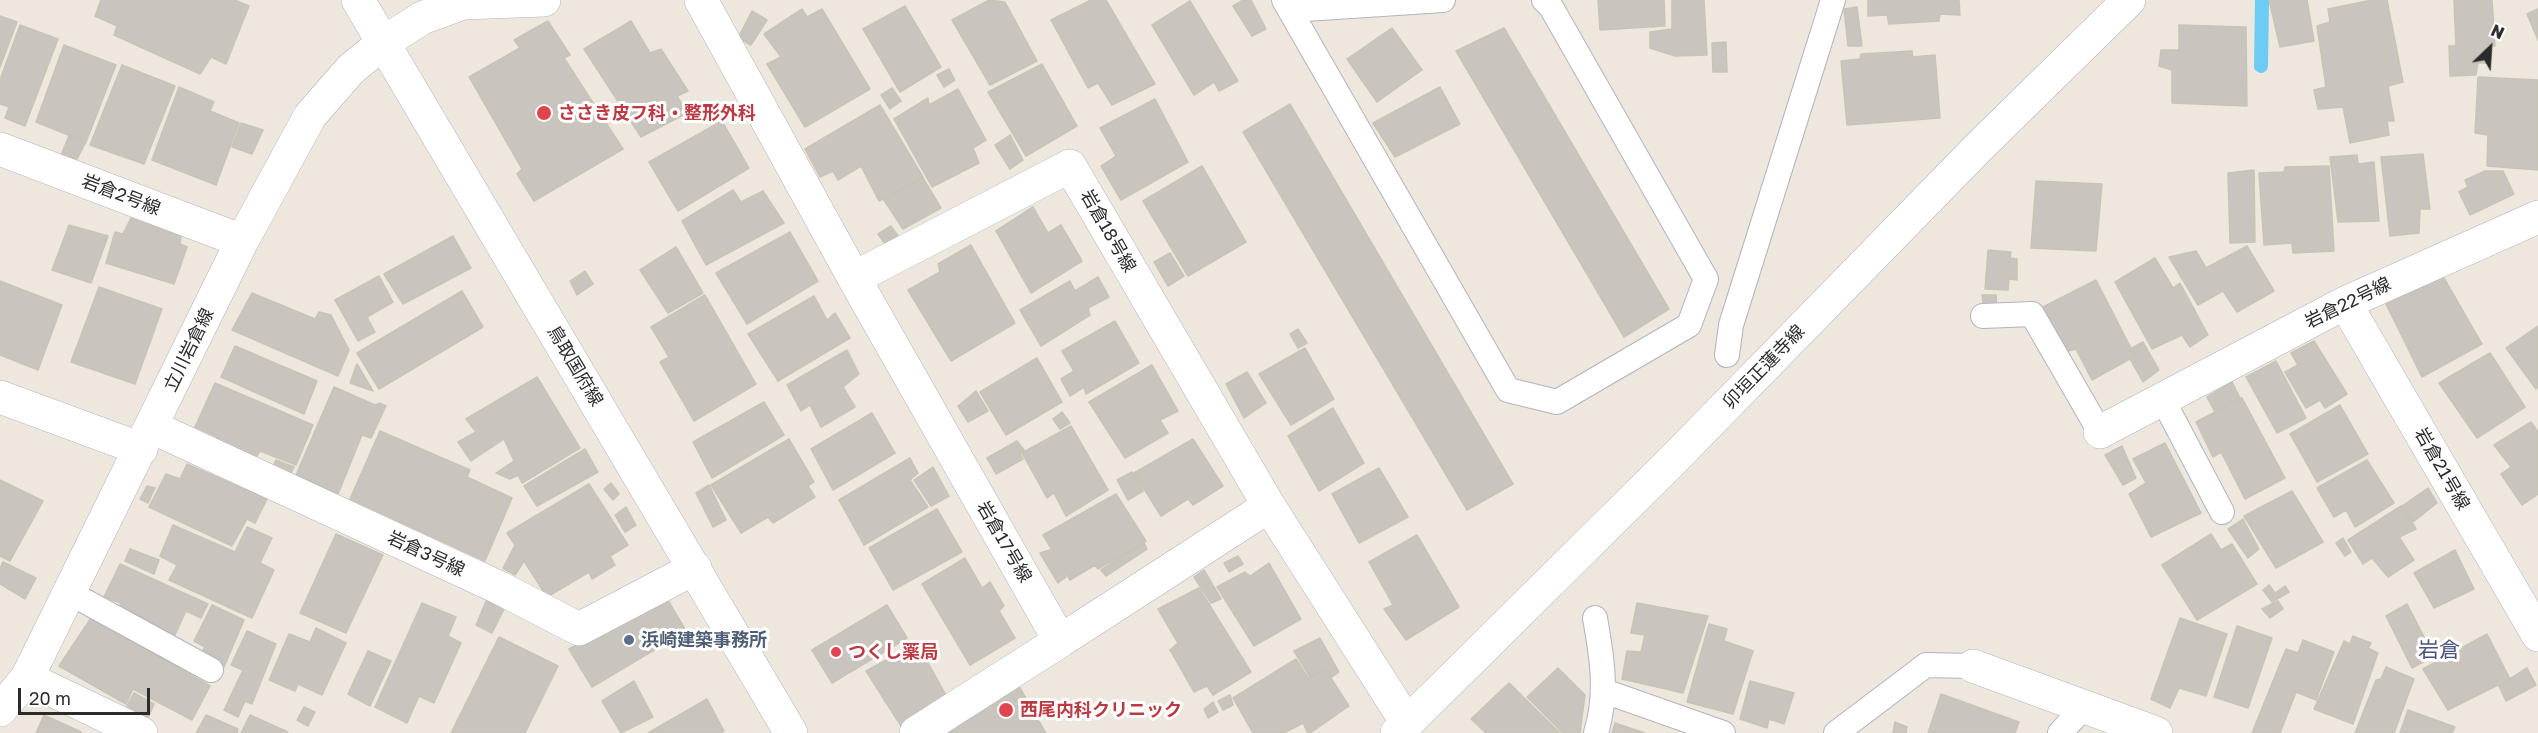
<!DOCTYPE html>
<meta charset="utf-8">
<style>
body{margin:0}
#map{position:relative;width:2538px;height:733px;overflow:hidden;background:#eee7dd;font-family:"Golos Text",sans-serif}
canvas{display:block}
.north{position:absolute;left:2460px;top:18px;width:60px;height:60px;-webkit-text-stroke:4px #fff;paint-order:stroke;rotate:25deg;font-size:16px;font-weight:700;line-height:24px;text-align:center;color:#2b2b2b}
.north::after{content:'';display:block;margin:auto;width:21px;height:27px;background:#2b2b2b;clip-path:polygon(50% 0,100% 100%,50% 72%,0 100%)}
.scale{position:absolute;left:18px;top:688px;width:132px;height:27px;box-sizing:border-box;border:3px solid #2b2b2b;border-top:0;padding-left:8px;font-size:18px;line-height:21px;white-space:nowrap;color:#2b2b2b;-webkit-text-stroke:4px #fff;paint-order:stroke}
</style>
<div id="map">
<canvas width="2538" height="733"></canvas>
<div class="north">N</div>
<div class="scale">20 m</div>
</div>
<script>
const ctx = document.querySelector('canvas').getContext('2d');
ctx.lineJoin = 'round';
function strokePath(path, color, width, dash) { ctx.strokeStyle = color; ctx.lineWidth = width; ctx.lineCap = dash ? 'butt' : 'round'; ctx.setLineDash(dash || []); ctx.stroke(path); }
function paint(path, color) { ctx.fillStyle = color; ctx.fill(path, 'evenodd'); }
function drawText(font, color, halo, rows, align = 'center') {
  ctx.font = font + ' "Golos Text","Noto Sans JP",sans-serif'; ctx.lineWidth = 6; ctx.setLineDash([]); ctx.textBaseline = 'middle'; ctx.strokeStyle = halo; ctx.fillStyle = color; for (const [text, x, y, turn = 0] of rows) {
    ctx.save(); ctx.translate(x, y); ctx.rotate((+turn || 0) * Math.PI / 180); ctx.textAlign = isNaN(turn) ? turn : align; if (halo) ctx.strokeText(text, 0, 0); ctx.fillText(text, 0, 0); ctx.restore();
  }
}
const stream = new Path2D(`
 M2261,66L2262,0`);
const building = new Path2D(`
 M101,0H235L249,6L226,64L211,57L200,74L114,35L117,26L95,16Z
 M989,0L1005,2L1037,61L990,85L952,20Z
 M1091,0H1106L1155,84L1112,105L1098,83L1088,88L1051,20Z
 M1243,0H1251L1266,29L1252,36L1233,6Z
 M1598,0H1664L1665,26L1600,30Z
 M1672,0H1704L1707,55L1675,56L1650,48V32L1672,29Z
 M1868,0H1959L1960,15L1940,14L1939,21L1889,24L1887,15L1868,16Z
 M2269,0H2307L2314,41L2280,47Z
 M2372,0H2387L2403,82L2388,86L2394,121H2387L2389,135L2350,143L2343,107L2318,109L2314,90L2326,87L2317,26L2330,22L2328,9Z
 M2454,0H2492L2495,46L2487,45V63H2478L2476,75L2450,76L2449,46H2456Z
 M1190,1L1238,81L1219,91L1214,82L1194,95L1152,25Z
 M905,6L941,67L900,92L863,29Z
 M1857,7L1862,46H1848L1844,9Z
 M802,9L807,17L822,9L870,89L805,127L767,64L781,57L764,34Z
 M2538,9V40L2527,14Z
 M752,11L767,20L751,45L738,38Z
 M0,16L17,22L0,67Z
 M548,21L570,55L564,58L623,149L534,201L517,174L522,169L469,77L520,48L514,40Z
 M631,21L650,53L661,49L688,91L677,96L687,113L641,137L584,49Z
 M20,25L58,39L25,126L5,118L9,107L0,104V80Z
 M2179,25L2246,27L2247,106L2172,103V70L2159,66L2161,50H2179Z
 M1392,28L1422,70L1377,102L1347,59Z
 M1504,28L1669,309L1624,337L1456,51Z
 M1726,42L1727,72H1713L1712,43Z
 M64,45L116,65L86,142L36,122Z
 M1912,51L1913,57L1935,55L1940,118L1847,125L1841,61L1860,59L1861,54Z
 M1042,64L1077,126L1026,156L988,92Z
 M122,65L175,86L144,164L90,145Z
 M949,69L955,80L944,87L937,75Z
 M2478,77L2538,80V170L2487,166L2488,135L2475,133Z
 M179,87L214,102L210,111L239,123L216,185L152,160Z
 M1440,87L1460,124L1395,157L1373,123Z
 M892,88L901,101L890,109L881,95Z
 M958,89L986,140L973,148L979,163L932,187L894,119L928,98L929,105Z
 M1155,99L1188,162L1121,200L1101,166L1116,156L1100,128Z
 M1290,104L1513,484L1467,510L1243,132Z
 M880,105L923,177L879,201L861,166L838,180L833,171L820,177L805,149Z
 M722,121L749,168L678,211L649,162Z
 M241,123L263,130L252,154L232,147Z
 M1010,135L1023,160L1010,169L995,145Z
 M69,136L86,142L76,161L61,155Z
 M2423,154L2430,209H2420L2419,233L2390,236L2381,157Z
 M2357,155L2358,164L2374,162L2379,221L2338,222L2330,157Z
 M1202,166L1246,242L1188,276L1143,201Z
 M2329,166L2334,251L2293,253L2292,243L2264,245L2259,173L2284,172L2285,167Z
 M2254,170L2255,242L2230,243L2228,173Z
 M2485,171H2503L2514,194L2470,215L2459,192L2468,187L2465,180Z
 M923,178L941,208L903,229L884,200Z
 M2036,181L2102,184L2096,251L2031,248Z
 M733,190L741,202L763,191L784,223L706,265L682,221Z
 M1033,207L1048,233L1061,225L1082,261L1031,293L996,231Z
 M131,218L181,236L180,244L187,247L174,284L106,263L115,232L123,234Z
 M69,225L108,236L91,283L52,270Z
 M891,226L898,236L885,244L878,234Z
 M790,232L818,281L747,324L716,273Z
 M453,236L471,268L403,304L384,274Z
 M971,245L1015,323L951,361L908,290L940,272L938,264Z
 M2247,246L2274,291L2237,312L2223,291L2198,305L2169,257L2196,251L2206,268Z
 M676,247L703,293L668,313L640,270Z
 M1988,250L2011,252L2010,258L2017,259V280L2009,279L2008,290L1985,289Z
 M1170,253L1184,276L1168,286L1154,262Z
 M2155,258L2173,288L2180,283L2208,335L2190,347L2182,335L2152,349L2115,282Z
 M585,271L593,284L577,295L570,281Z
 M379,276L393,302L367,317L375,332L358,341L335,300Z
 M2443,276L2482,344L2422,377L2386,304Z
 M1098,277L1109,297L1088,308L1090,315L1041,346L1020,310L1070,281L1075,291Z
 M2096,280L2135,356L2092,380L2076,349L2065,352L2041,308Z
 M0,281L62,305L38,370L0,355Z
 M99,287L162,309L135,384L71,362Z
 M462,291L483,327L379,389L357,353Z
 M252,293L315,319L319,312L331,315L349,350L338,376L232,330Z
 M705,295L756,384L694,421L660,362L669,357L651,327Z
 M1982,295H1996L1997,310L1984,311Z
 M814,296L827,320L835,313L850,338L778,381L748,334Z
 M1115,321L1139,363L1086,394L1084,387L1070,396L1061,379L1074,371L1062,351Z
 M2538,326V387L2536,389L2506,348Z
 M1298,329L1307,343L1298,348L1290,334Z
 M2314,341L2347,394L2325,408L2320,400L2306,408L2285,372L2298,365L2291,353Z
 M2143,342L2159,370L2143,382L2130,359L2136,356L2132,348Z
 M235,346L317,381L304,414L221,377Z
 M1305,348L1334,399L1291,425L1259,374Z
 M847,350L859,374L843,387L855,407L821,427L810,405L801,411L787,385Z
 M2490,353L2525,407L2477,438L2439,383Z
 M1037,358L1062,402L1006,435L980,392Z
 M2276,361L2306,418L2277,433L2246,377Z
 M357,364L373,391L350,383Z
 M1152,365L1178,411L1160,420L1168,433L1125,458L1089,402Z
 M1247,372L1266,403L1244,418L1226,384Z
 M537,377L580,448L522,483L518,475L510,479L496,473L514,461L504,439L471,461L458,442L476,432L466,419Z
 M2232,382L2240,398L2215,412L2207,397Z
 M215,383L313,425L296,465L260,451L255,459L215,441L217,437L195,427Z
 M334,387L375,405L380,403L386,406L371,438L362,435L338,494L296,475Z
 M976,391L988,411L968,422L958,406Z
 M2242,398L2285,478L2245,499L2221,452L2213,457L2196,422Z
 M764,402L784,435L712,478L693,442Z
 M2340,405L2368,454L2317,482L2290,434Z
 M1333,408L1364,463L1319,491L1288,436Z
 M1062,412L1070,423L1060,429L1053,419Z
 M872,413L895,453L833,490L811,449Z
 M2531,422L2538,432V494L2522,505L2501,474L2511,467L2494,445Z
 M1071,426L1108,490L1066,516L1054,493L1047,498L1022,453Z
 M380,431L470,470L467,477L512,498L485,561L350,499Z
 M789,439L814,482L808,486L815,497L773,523L768,517L741,533L711,485Z
 M1193,439L1223,486L1193,505L1188,499L1161,516L1134,473Z
 M1017,441L1024,450L1020,454L1023,459L996,474L987,458Z
 M2165,443L2201,513L2151,537L2129,494L2146,483L2133,459Z
 M2122,446L2136,478L2123,485L2105,455Z
 M585,449L598,472L537,506L524,486Z
 M910,458L918,473L910,480L928,507L864,545L839,500Z
 M276,460L294,467L290,475L273,467Z
 M2367,460L2394,503L2355,527L2346,510L2334,517L2317,488Z
 M187,464L267,499L255,523L247,519L232,546L149,507L166,474L180,479Z
 M933,467L949,496L931,506L914,480Z
 M1379,468L1408,517L1359,543L1332,494Z
 M1132,472L1143,491L1128,500L1117,480Z
 M0,480L43,501L10,561L0,556Z
 M611,483L619,494L613,500L604,489Z
 M589,484L628,545L610,556L615,565L592,579L589,572L547,597L524,561L515,575L503,568L515,545L507,533Z
 M709,485L726,520L713,527L696,493Z
 M147,486L155,488L148,503L140,499Z
 M2428,488L2437,503L2413,522L2402,506Z
 M2292,491L2323,542L2276,568L2244,516Z
 M1116,494L1146,541L1098,569L1095,565L1070,580L1043,535Z
 M2401,506L2416,529L2399,537L2414,560L2388,577L2372,558L2363,564L2348,540Z
 M626,507L636,525L625,532L615,515Z
 M937,509L962,552L893,590L869,548Z
 M2243,519L2259,549L2248,558L2228,529Z
 M173,525L235,552L247,527L272,538L260,563L274,570L252,618L169,580L177,565L160,556Z
 M336,534L383,555L346,633L300,613Z
 M2211,534L2221,550L2232,544L2257,584L2197,620L2162,565Z
 M1417,535L1459,607L1406,640L1384,609L1393,605L1369,562Z
 M2343,538L2351,552L2345,556L2336,543Z
 M1144,543L1147,549L1106,576L1101,570Z
 M130,549L159,560L154,574L125,561Z
 M1050,550L1066,577L1058,583L1040,553Z
 M2455,550L2474,589L2434,608L2414,573Z
 M1238,556L1243,564L1229,572L1224,563Z
 M965,558L982,588L990,582L1004,606L999,611L1015,638L970,665L922,584Z
 M3,562L36,578L25,599L0,584V569Z
 M1269,563L1301,619L1254,646L1217,587L1245,572L1250,576Z
 M120,564L208,604L201,618L186,611L174,637L118,609L121,603L104,597Z
 M1204,570L1221,599L1211,603L1194,577Z
 M2269,585L2275,593L2285,586L2289,592L2272,602L2263,590Z
 M1199,588L1251,672L1213,695L1207,686L1194,692L1170,650L1178,643L1158,609Z
 M666,597L686,631L592,687L569,649Z
 M487,599L505,607L492,633L476,625Z
 M2278,601L2283,609L2270,618L2262,609Z
 M422,603L456,617L448,636L461,643L434,703L419,696L407,723L375,707Z
 M1637,603L1708,616L1683,693L1622,679L1627,651L1641,652L1645,635L1631,633Z
 M2407,604L2434,656L2412,668L2386,616Z
 M212,605L244,620L224,667L201,655L205,647L194,641Z
 M887,605L907,638L832,683L812,650Z
 M91,618L210,686L192,720L133,689L126,704L59,666Z
 M2180,618L2227,634L2206,696L2179,688L2170,708L2151,699Z
 M1709,624L1727,629L1724,641L1753,651L1733,714L1687,702Z
 M2237,626L2272,638L2248,708L2214,697Z
 M316,628L346,643L322,695L298,684L295,691L269,680L289,634L310,642Z
 M247,631L276,644L252,704L245,701L238,717L224,710L243,670L231,665Z
 M2487,634L2510,679L2448,710L2423,669Z
 M2353,636L2371,643L2368,648L2378,653L2353,724L2314,709L2344,641L2350,644Z
 M499,637L558,666L525,733H451Z
 M1320,638L1339,672L1332,677L1325,667L1310,677L1294,651Z
 M2303,640L2334,652L2316,700L2296,692L2280,733H2252L2286,649L2298,653Z
 M917,643L947,697L901,726L866,671Z
 M368,651L391,661L370,706L348,694Z
 M1296,659L1309,679L1325,669L1349,706L1310,733H1308L1303,723L1284,733H1253L1233,698Z
 M2386,667L2414,679L2394,733H2355L2376,680L2381,679Z
 M1558,668L1585,695L1580,733H1563L1527,697Z
 M2527,668L2536,685L2506,701L2499,686Z
 M634,681L653,717L621,733L602,701Z
 M1750,681L1794,693L1784,724L1769,719L1767,728L1740,719Z
 M1509,683L1560,733H1486L1471,719Z
 M1019,686L1046,733H941Z
 M134,693L154,704L148,718L127,706Z
 M1941,694L2019,722L2015,733H1928Z
 M1230,695L1233,705L1223,710L1218,701Z
 M707,699L724,731L720,733H648Z
 M1213,702L1218,712L1208,718L1204,709Z
 M304,707L315,712L308,726L297,720Z
 M2408,710L2455,727L2452,733H2400Z
 M44,715L81,732V733H36Z
 M206,715L238,729L237,733H196Z
 M250,715L288,732L241,733Z
 M1895,722L1907,727L1906,733H1893Z
 M1615,723L1645,733H1612Z`);
const lane = new Path2D(`
 M1284,0L1508,390L1557,402L1689,325L1706,279L1551,7L1544,0
 M1290,10L1443,0
 M1983,316L2032,314L2100,432
 M1727,355L1731,325L1833,0
 M2163,400L2222,512
 M70,593L211,670
 M1595,618C1602,657 1608,694 1596,733
 M1604,691L1723,733
 M1836,733L1926,665L1973,666
 M2060,733L2084,707`);
const street = new Path2D(`
 M701,0L854,278L1060,641L1269,506L1407,723
 M0,149L242,241
 M854,278L1070,166L1269,506
 M2345,303L2538,635
 M0,397L141,449
 M152,427L500,588L579,629L695,568
 M2100,432L2345,303L2538,217
 M1973,666L2156,733
 M27,678L141,733
 M0,710L27,678L242,241L310,116L351,69L383,43L422,18L463,3L544,0
 M916,733L1060,641`);
const secondary = new Path2D(`
 M358,0L791,733
 M1397,733L1673,460L1979,147L2129,0`);
const markers = [
 [544,113,8,"#e0444e"],
 [629,640,6,"#5c6f8a"],
 [836,652,6,"#e0444e"],
 [1006,710,8,"#e0444e"]
];
const healthNames = [
 ["ささき皮フ科・整形外科",558,113],
 ["つくし薬局",848,652],
 ["西尾内科クリニック",1020,710]
];
const streetNames = [
 ["岩倉2号線",121,195,21],
 ["岩倉18号線",1108,231,60],
 ["岩倉22号線",2348,303,-26],
 ["立川岩倉線",189,350,-64],
 ["鳥取国府線",575,366,59],
 ["卯垣正蓮寺線",1764,367,-46],
 ["岩倉21号線",2442,469,60],
 ["岩倉17号線",1004,542,60],
 ["岩倉3号線",426,554,25]
];
const serviceNames = [
 ["浜崎建築事務所",641,640]
];
const quarterNames = [
 ["岩倉",2439,650]
];
strokePath(stream, '#6dccf3', 14);
paint(building, '#c9c4bd');
strokePath(building, '#c9c3b7', 1.5);
strokePath(lane, '#b1b3bf', 26);
strokePath(street, '#b1b3bf', 34);
strokePath(secondary, '#b1b3bf', 34);
strokePath(lane, '#fff', 24);
strokePath(street, '#fff', 33);
strokePath(secondary, '#fff', 33);
for (const [x, y, r, color] of markers) { const dot = new Path2D(); dot.arc(x, y, r, 0, 2 * Math.PI); ctx.fillStyle = color; ctx.fill(dot); strokePath(dot, '#fff', 2); }
drawText('bold 18px', '#be3a42', '#fff', healthNames, 'left');
drawText('18px', '#2b2b2b', '#fff', streetNames);
drawText('bold 18px', '#4e5e75', '#fff', serviceNames, 'left');
drawText('21px', '#4a527e', '#fff', quarterNames);
</script>
